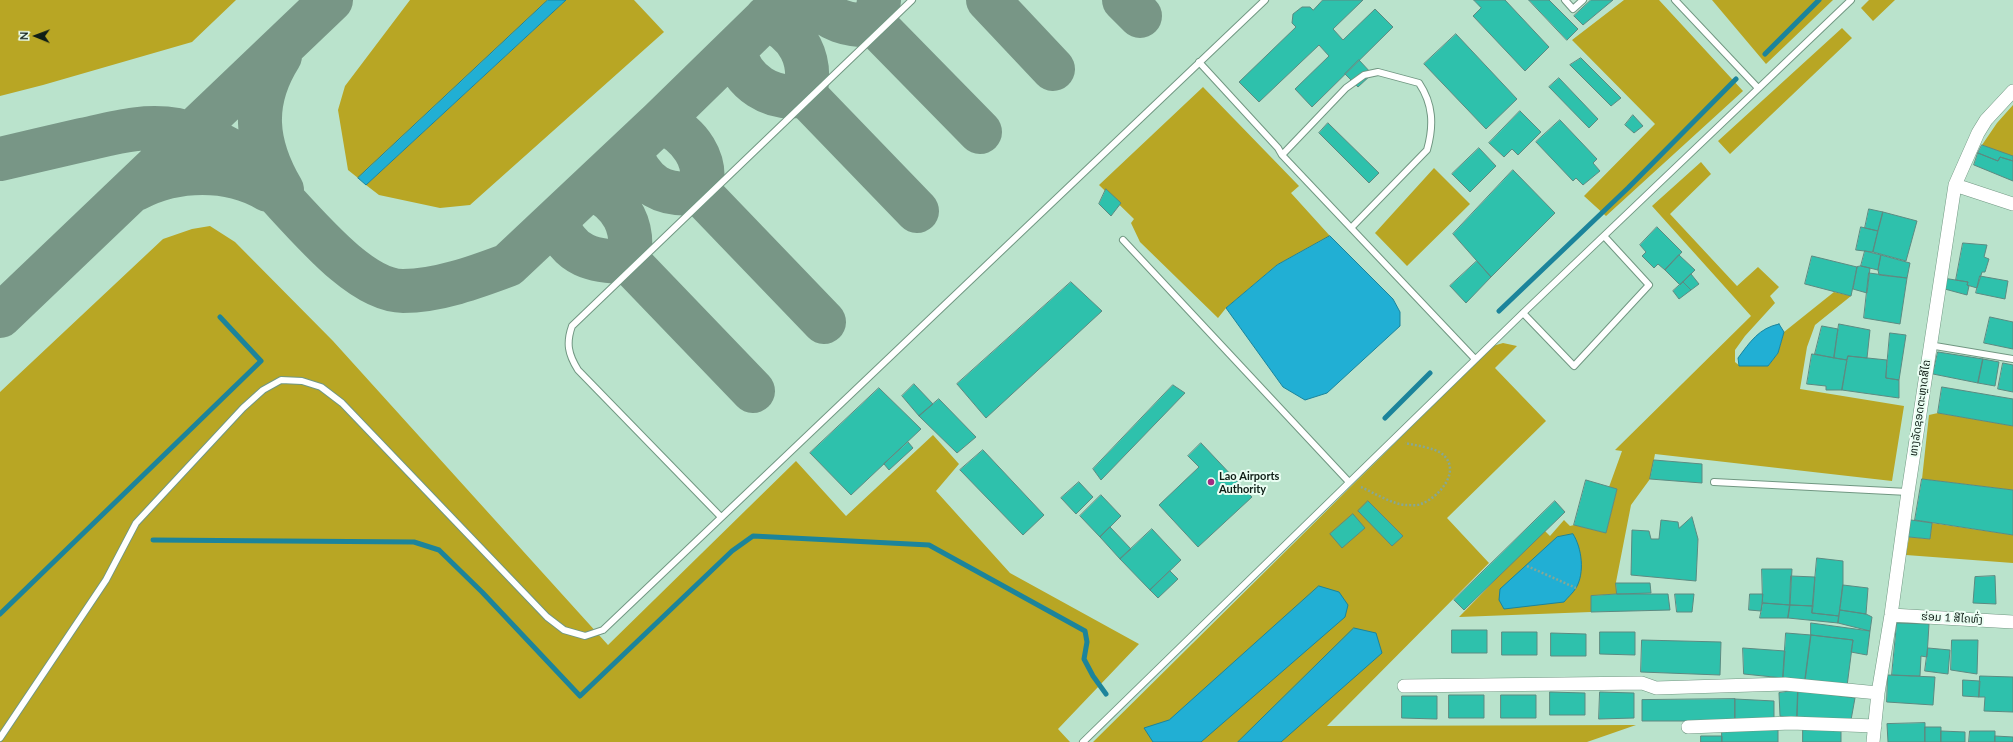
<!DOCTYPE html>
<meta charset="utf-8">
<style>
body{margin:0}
#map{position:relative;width:2013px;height:742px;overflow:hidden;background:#bae3cc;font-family:Lato,sans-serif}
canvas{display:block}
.north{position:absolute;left:16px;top:16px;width:40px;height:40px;-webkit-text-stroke:3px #eafef3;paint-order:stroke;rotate:271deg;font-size:11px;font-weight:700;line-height:16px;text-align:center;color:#0f1e16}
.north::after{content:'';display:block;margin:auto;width:14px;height:18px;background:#0f1e16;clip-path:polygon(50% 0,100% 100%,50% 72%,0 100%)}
</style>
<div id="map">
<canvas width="2013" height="742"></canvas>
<div class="north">N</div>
</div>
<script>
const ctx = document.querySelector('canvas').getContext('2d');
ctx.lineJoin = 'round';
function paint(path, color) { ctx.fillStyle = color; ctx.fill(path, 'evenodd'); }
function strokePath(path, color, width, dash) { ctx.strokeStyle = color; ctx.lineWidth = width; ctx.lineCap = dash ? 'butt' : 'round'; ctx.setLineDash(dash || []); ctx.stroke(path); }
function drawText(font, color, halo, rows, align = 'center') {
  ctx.font = font + ' Lato,"Noto Sans Lao",sans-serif'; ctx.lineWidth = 4; ctx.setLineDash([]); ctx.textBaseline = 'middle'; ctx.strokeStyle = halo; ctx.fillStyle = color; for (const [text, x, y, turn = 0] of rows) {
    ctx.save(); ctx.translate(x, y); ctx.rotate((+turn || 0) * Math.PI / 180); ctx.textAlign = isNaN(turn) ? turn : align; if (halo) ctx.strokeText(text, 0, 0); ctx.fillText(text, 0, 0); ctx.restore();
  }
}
const green = new Path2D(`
 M0,0H236L192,42L43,85L0,96Z
 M410,0H548L358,178L348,170L338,110L345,86Z
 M566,0H634L664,32L470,205L440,208L379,195L366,185Z
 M1624,0H1659L1743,91L1606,216L1584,196L1655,124L1572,40Z
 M1712,0H1833L1766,64Z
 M1869,0H1895L1873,21L1861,8Z
 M1842,28L1852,38L1730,154L1718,141Z
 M1203,87L1299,186L1291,193L1330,236L1277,265L1226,308L1218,318L1140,242L1131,223L1134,219L1099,185Z
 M2013,105V157L1982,145L1997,123Z
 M1701,162L1711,174L1670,214L1737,286L1758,267L1779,287L1770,296L1775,303L1745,336L1735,350V362L1740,366H1768L1778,353L1784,332L1834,292L1851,296L1815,325L1807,347L1800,389L1904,406L1892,481L1655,454L1650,479L1631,505L1616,582L1617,594L1591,596V612L1459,617L1544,530L1550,536L1564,520L1570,526L1574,525L1606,533L1617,489L1609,487L1622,451L1615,450L1751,316L1652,206Z
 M1434,168L1470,204L1407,266L1375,233Z
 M210,226L235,242L333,341L608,645L796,461L846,516L933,435L959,464L936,491L1010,573L1139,644L1058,729L1070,742H0V392L163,239L192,229Z
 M1503,343L1517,346L1495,368L1546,421L1447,518L1489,563L1327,726L1636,725L1587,742H1093L1493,346Z
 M1938,413L2013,426V490L1922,479L1929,415Z
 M1932,523L2013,535V563L1906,555L1909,537L1930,539Z`);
const water = new Path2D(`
 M548,0H566L366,185L358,178Z
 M1330,236L1393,299L1400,312V326L1327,393L1305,400L1283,387L1226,308L1277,265Z
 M1779,324L1784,332L1778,353L1768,366H1739L1738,358C1750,342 1759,328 1779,324Z
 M1573,534C1582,548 1585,573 1576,588C1573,593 1567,598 1564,602L1504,609L1499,600L1500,589L1557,537Z
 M1319,586L1339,592L1348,605L1345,617L1201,742H1153L1144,728L1169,720Z
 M1354,628L1376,633L1382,653L1281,742H1238Z`);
const stream = new Path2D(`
 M1765,54L1819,0
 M1499,311L1628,188L1736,79
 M1385,418L1430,373
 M153,540L414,542L439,550L482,592L580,696L732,551L753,536L929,545L1085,631L1087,642L1084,659L1093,676L1106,694
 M0,614L261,361L220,317`);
const taxiway = new Path2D(`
 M811,0C829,21 848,26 876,26
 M879,0L876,26L980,132
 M988,0L1053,69
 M1124,0L1140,16
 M766,18C799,33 813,59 805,95L917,211
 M734,50C742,82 771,102 805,95
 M280,56C251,102 255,144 282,190
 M661,121C689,134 710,160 700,193L824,322
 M629,151C644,186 662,197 700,193
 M0,159C27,153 55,146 82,140C114,133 144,124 177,130C200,135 222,143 240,157C282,190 349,291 403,291C438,291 476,277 508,265L661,121L785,0
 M591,187C623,204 635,226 629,262L753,391
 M136,189C176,168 229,167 268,190
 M556,220C568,257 594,262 629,262
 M0,316L331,0`);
const building = new Path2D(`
 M1323,0H1363L1333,29L1343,40L1375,9L1393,27L1312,107L1295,89L1329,56L1319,45L1259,102L1239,82L1296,27L1292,23L1293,14L1302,7H1310L1313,10Z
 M1474,0H1505L1549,47L1525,71L1473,16L1481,8Z
 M1529,0H1549L1578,29L1567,40Z
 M1591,0H1613L1583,25L1574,16Z
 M1456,34L1517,99L1486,129L1424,64Z
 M1581,58L1621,98L1611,106L1570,65Z
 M1359,60L1372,74L1358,87L1345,74Z
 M1559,78L1598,119L1589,128L1549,87Z
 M1520,111L1541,132L1518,155L1512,149L1504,157L1489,143Z
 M1633,115L1643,126L1634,133L1625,125Z
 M1560,120L1597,159L1593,163L1600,171L1583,185L1576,178L1573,181L1536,142Z
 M1328,123L1379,173L1369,183L1319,133Z
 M1982,145L2013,156V161L2000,157L1998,161L1978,153Z
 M1479,148L1496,166L1470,192L1452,174Z
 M1978,153L1998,161L2000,157L2013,161V181L1974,165Z
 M1513,170L1555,213L1491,277L1453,234Z
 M1106,189L1121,203L1111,216L1099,204Z
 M1869,209L1883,212L1878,231L1865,228Z
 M1883,212L1917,221L1906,261L1873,252Z
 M1657,227L1682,252L1665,270L1658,264L1654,268L1642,256L1646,252L1640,245Z
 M1861,227L1878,231L1873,252L1856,250Z
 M1963,243L1987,245L1984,257L1989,259L1985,272H1982L1977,288L1967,285L1968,282L1956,280Z
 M1865,251L1881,255L1878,270L1861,266Z
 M1679,255L1695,270L1680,285L1665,270Z
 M1881,255L1910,263L1907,278L1879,275L1878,270Z
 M1812,256L1857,267L1851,296L1805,284Z
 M1477,261L1491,277L1466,303L1450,286Z
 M1861,266L1870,268L1867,293L1853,289L1857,267Z
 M1869,273L1907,278L1900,324L1864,318Z
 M1691,274L1699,284L1691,290L1683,282Z
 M1980,276L2008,281L2005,299L1976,293Z
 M1943,278L1968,282L1967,285L1969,286L1967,295L1941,288Z
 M1071,282L1102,311L986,418L957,384Z
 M1683,282L1691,290L1679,299L1673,291Z
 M1990,317L2013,322V349L1984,343Z
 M1839,324L1870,330L1867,358L1848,356L1847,360L1834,358Z
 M1822,326L1838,329L1834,358L1815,354Z
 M1890,333L1906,335L1899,380L1886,378Z
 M1938,352L1983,359L1978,383L1933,374Z
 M1812,354L1847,360L1842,390H1826V386L1807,384Z
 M1848,356L1887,360L1886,378L1899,380V398L1842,390Z
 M1983,359L1999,362L1995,386L1978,383Z
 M2003,363L2013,365V392L1998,389Z
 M914,384L933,404L919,416L902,396Z
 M1173,385L1185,393L1101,480L1093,469Z
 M1942,387L2013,399V426L1938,413Z
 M879,388L921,429L851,495L810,453Z
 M939,399L976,437L957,453L919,416Z
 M908,442L913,448L889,470L884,464Z
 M1201,443L1252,497L1198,547L1159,505L1199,467L1188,456Z
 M983,450L1044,515L1023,535L960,470Z
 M1654,460L1702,464V483L1650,479Z
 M1922,479L2013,490V535L1915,520Z
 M1586,480L1617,489L1606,533L1574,525Z
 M1079,482L1093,497L1076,514L1061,498Z
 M1101,495L1121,516L1100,537L1080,516Z
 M1368,501L1403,536L1392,546L1358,511Z
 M1555,501L1565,512L1464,610L1454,600Z
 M1353,514L1365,528L1342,548L1330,534Z
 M1692,517L1698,539L1696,581L1631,575L1632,530L1649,531L1651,539H1659L1661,520L1678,522L1679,528Z
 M1911,520L1932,523L1930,539L1909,537Z
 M1110,527L1131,549L1120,559L1100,537Z
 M1152,529L1181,560L1150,590L1120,559Z
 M1817,558L1843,561V585L1839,616L1812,613Z
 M1762,569H1792L1790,605L1763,603Z
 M1170,571L1178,579L1158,598L1150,590Z
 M1791,576L1815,577L1813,606L1790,605Z
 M1995,576L1996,604L1973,603L1975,577Z
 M1616,583H1650L1651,593L1617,594Z
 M1843,585L1868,588L1866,614L1840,610Z
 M1617,594H1668L1670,610L1591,612V596Z
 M1675,594H1694L1692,612H1677Z
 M1750,594H1763L1761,611L1749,610Z
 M1763,603L1790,605L1788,618H1760Z
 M1790,605L1813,606L1812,613L1839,616L1838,623L1788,618Z
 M1840,610L1866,614L1872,617L1870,631L1838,623Z
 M1811,623L1870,631L1867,655L1851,652L1853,640L1811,635Z
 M1897,623L1929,624L1927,657L1921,656L1920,676L1892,675Z
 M1452,630H1487V653H1452Z
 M1502,632H1537V655H1502Z
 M1600,632H1635V655L1600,654Z
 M1551,633L1586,634V656H1551Z
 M1786,633L1811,635L1805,681L1783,678Z
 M1811,635L1853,640L1847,686L1805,681Z
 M1642,640L1721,642L1720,675L1641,672Z
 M1952,640H1978L1977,674L1951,670Z
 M1743,648L1785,651L1783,678L1744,674Z
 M1928,648L1950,650L1948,674L1925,671Z
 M1888,675L1935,677L1933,705L1887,702Z
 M1980,676L2013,677V712L1984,711L1985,697H1979Z
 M1963,680L1980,681L1979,697L1963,696Z
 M1798,690L1855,698L1851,720L1797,719Z
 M1798,690L1797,719L1780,716L1779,693Z
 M1550,692L1585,693V715H1550Z
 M1600,692L1634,693V718L1599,719Z
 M1449,695H1484V718H1449Z
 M1501,695H1536V718H1501Z
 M1402,696H1437V719L1402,718Z
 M1735,699V721H1642V700Z
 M1735,699L1774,701V720L1735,721Z
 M1925,723V742H1888L1887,724Z
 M1803,725L1841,728V742H1803Z
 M1925,727H1941V742H1925Z
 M1722,728H1778V742H1722Z
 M1941,731L1965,732V742H1941Z
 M1970,731H1995V742H1969Z
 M1701,736H1722V742H1701Z
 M1995,736L2013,737V742H1995Z`);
const path = new Path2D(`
 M1361,487C1372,492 1394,505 1406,505C1411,505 1417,506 1421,504C1440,497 1463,469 1441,453C1434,448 1414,445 1405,443
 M1527,566L1576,588`);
const lane = new Path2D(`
 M1565,0L1573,9L1583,0
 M1675,0L1758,88
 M1199,62L1278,148L1282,155
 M1351,228L1427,150C1434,125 1433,104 1419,83L1378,72L1364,75L1346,88L1282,155L1475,359
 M1123,240L1349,482
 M1523,313L1574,366L1649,285L1604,236
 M1929,345L2013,359
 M1714,482L1908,492
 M721,517L578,370C568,354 566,343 572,326L912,0
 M0,738L106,580L136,523L243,408L263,390L281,380L302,381L321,387L342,403L547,617L564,630L585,636L603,630L1265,0
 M1083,742L1523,313L1851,0`);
const street = new Path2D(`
 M1955,185L2013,204
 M1891,615L2013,622
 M1404,686L1642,683L1656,688L1785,684L1878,693
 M1688,727L1791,723L1875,726
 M1873,742L1878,693L1891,615L1908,492L1955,185L1978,133L1986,120L2013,91`);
const markers = [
 [1211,482,4,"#a22b82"]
];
const streetNames = [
 ["ທາງລັດຊອດຕະຫຼາດສີໄຄ",1920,408,-82],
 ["ຮ່ອມ 1 ສີໄຄທົ່ງ",1952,618,3]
];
const poiNames = [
 ["Lao Airports",1219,476],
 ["Authority",1219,489]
];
paint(green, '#b8a624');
paint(water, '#21afd4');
strokePath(water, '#1c849b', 1);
strokePath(stream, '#1c849b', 5);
strokePath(taxiway, '#789686', 44);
paint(building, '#2ec1ac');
strokePath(building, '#5c8a81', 1);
strokePath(lane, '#719782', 8);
strokePath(street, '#719782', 14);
strokePath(path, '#86a794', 2.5, [2, 2]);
strokePath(lane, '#fff', 6);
strokePath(street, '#fff', 13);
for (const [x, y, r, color] of markers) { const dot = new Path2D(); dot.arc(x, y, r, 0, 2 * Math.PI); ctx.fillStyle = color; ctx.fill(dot); strokePath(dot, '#eafef3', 1.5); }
drawText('11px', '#0f1e16', '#eafef3', streetNames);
drawText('bold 11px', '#0f1e16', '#eafef3', poiNames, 'left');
</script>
